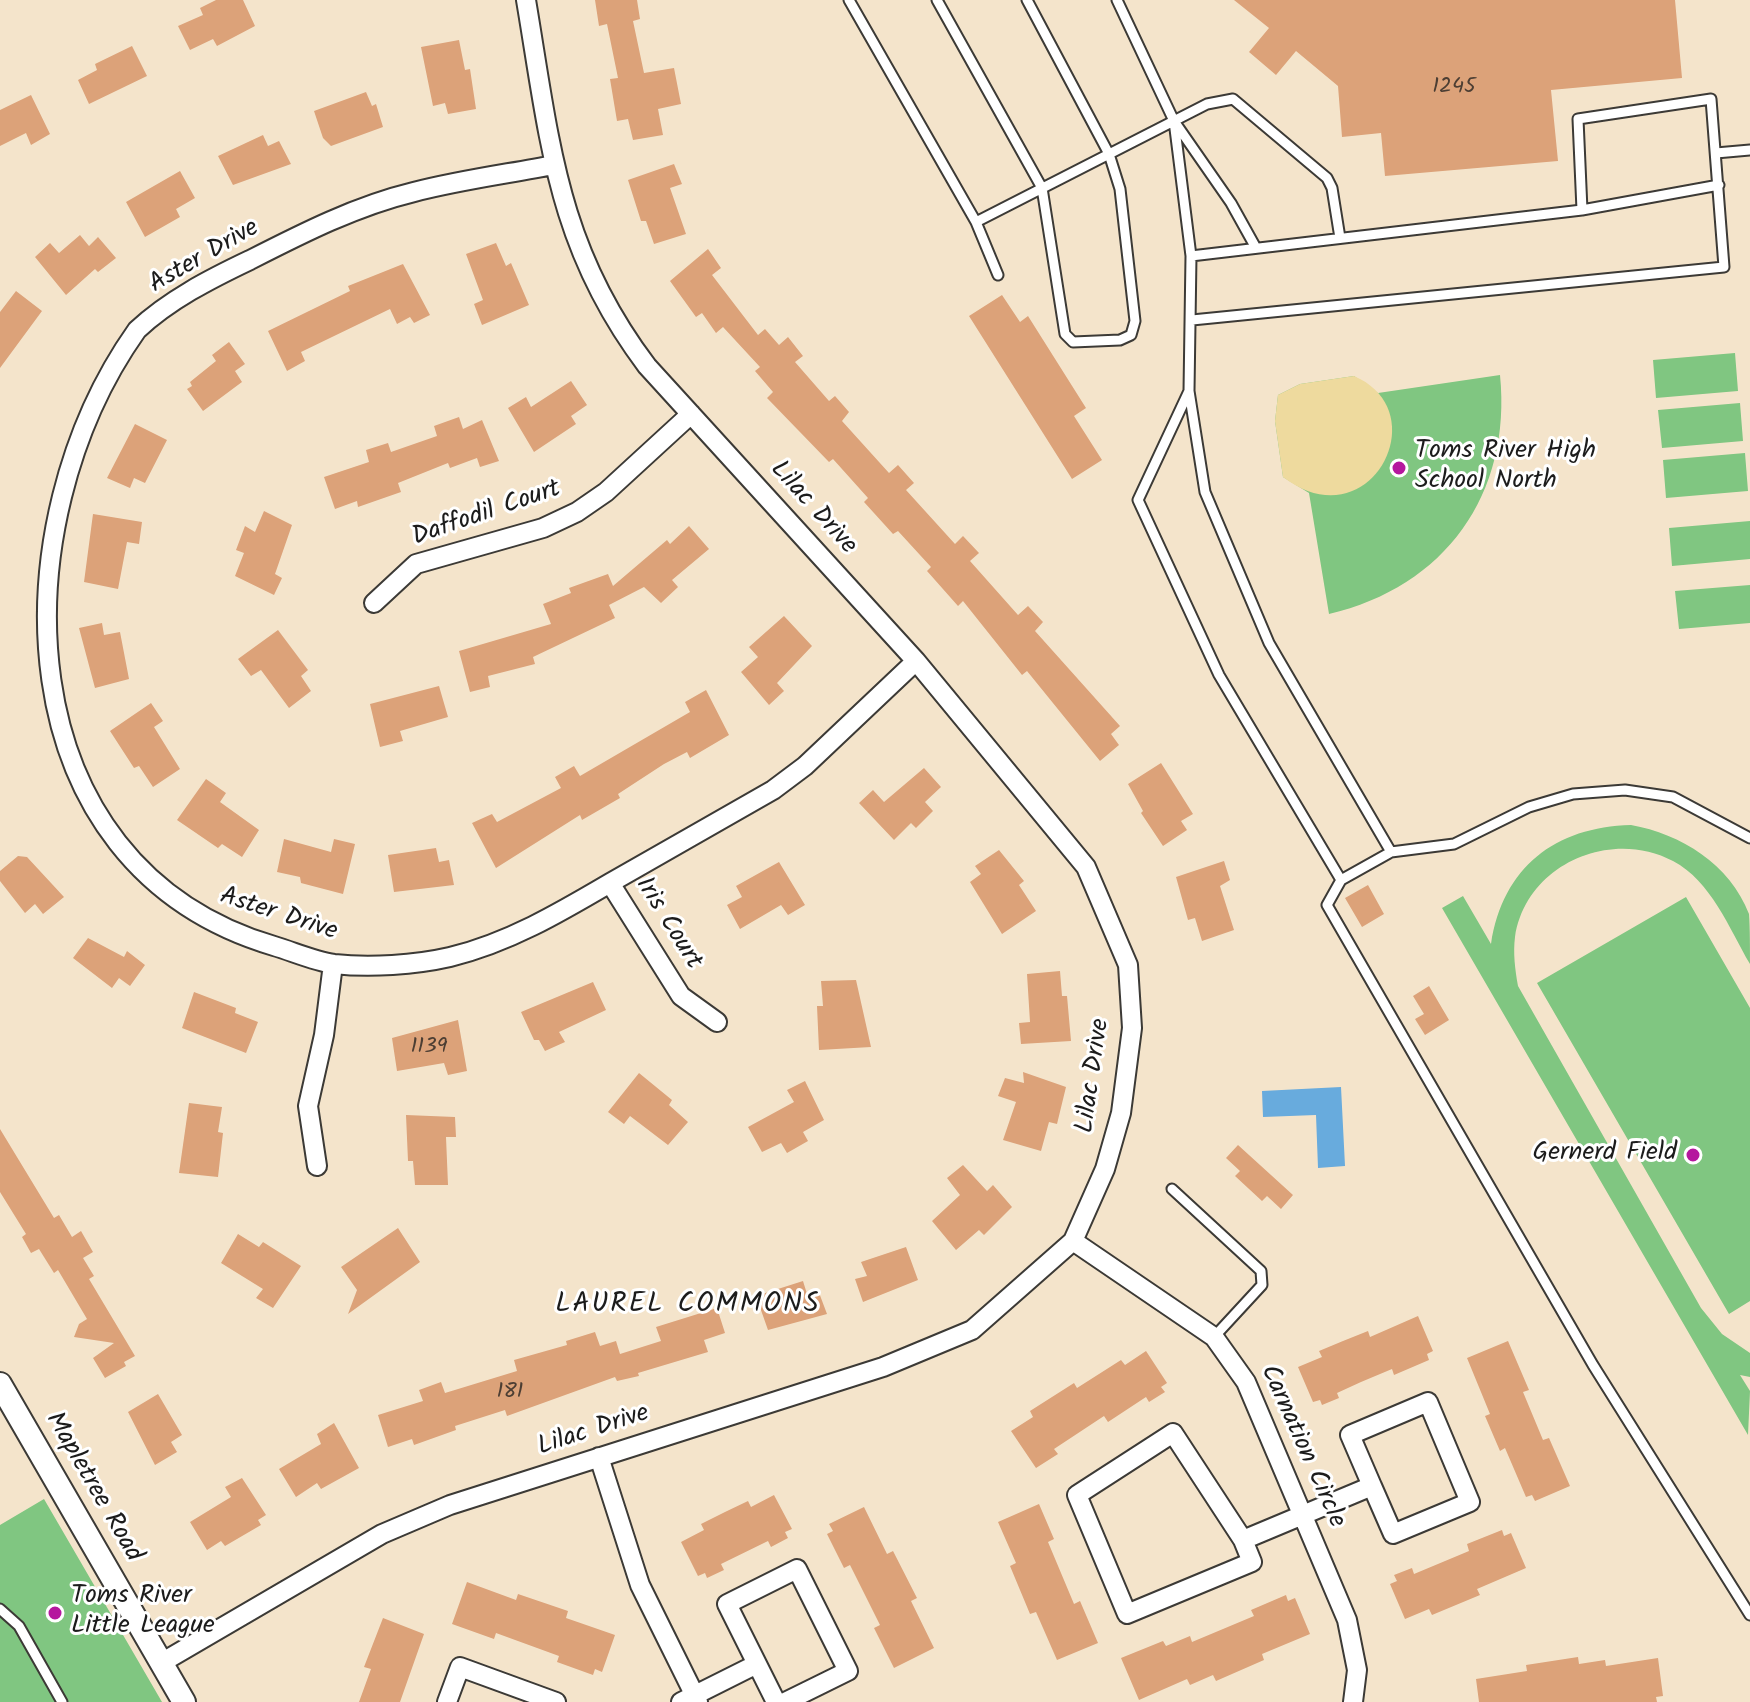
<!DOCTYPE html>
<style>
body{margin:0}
canvas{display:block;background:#f4e4cb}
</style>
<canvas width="1750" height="1702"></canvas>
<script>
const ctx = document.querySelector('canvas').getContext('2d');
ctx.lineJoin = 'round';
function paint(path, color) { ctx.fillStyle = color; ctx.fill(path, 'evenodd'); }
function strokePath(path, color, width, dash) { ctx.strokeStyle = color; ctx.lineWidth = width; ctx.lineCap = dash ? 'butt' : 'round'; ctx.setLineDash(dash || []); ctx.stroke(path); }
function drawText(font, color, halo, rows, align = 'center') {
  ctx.font = font + ' Kalam,sans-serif'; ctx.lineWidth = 6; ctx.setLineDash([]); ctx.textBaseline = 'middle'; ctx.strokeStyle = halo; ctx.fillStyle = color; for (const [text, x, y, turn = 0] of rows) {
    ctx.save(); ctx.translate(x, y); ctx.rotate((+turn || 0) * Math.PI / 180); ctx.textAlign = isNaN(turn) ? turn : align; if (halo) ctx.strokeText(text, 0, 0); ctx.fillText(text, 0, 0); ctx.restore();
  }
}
const green = new Path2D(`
 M1735,353L1738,391L1656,398L1653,360Z
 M1500,375C1512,494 1445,587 1329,614L1309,493L1283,477L1275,421L1278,395L1300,384L1354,376L1378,393Z
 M1740,403L1743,441L1662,448L1658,410Z
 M1745,453L1748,491L1666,498L1663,460Z
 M1750,521V559L1672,566L1669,528Z
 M1750,585V623L1679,629L1675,591Z
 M1631,825C1681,834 1730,864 1749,914C1750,928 1750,949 1750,964C1729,928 1711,881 1673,861C1611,828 1526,864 1515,937C1513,953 1515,969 1518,986L1701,1308L1722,1334L1750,1353V1377L1740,1375L1750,1391L1748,1435L1442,908L1463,896L1491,944C1503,867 1555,827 1631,825Z
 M1686,897L1750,1008V1301L1729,1314L1537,983Z
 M44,1499L162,1702H0V1525Z`);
const sand = new Path2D(`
 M1354,376C1438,412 1369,543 1283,477L1275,421L1278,395L1300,384Z`);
const water = new Path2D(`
 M1341,1087L1345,1166L1318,1168L1316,1115L1263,1117L1262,1091Z`);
const building = new Path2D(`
 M216,0H243L255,26L217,46L213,39L190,50L178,26L203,15L200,8Z
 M595,0H637L640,19L633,21L644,73L674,68L681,104L658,109L663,135L633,140L628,119L617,121L610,79L618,78L607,24L599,26Z
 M1234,0H1675L1682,78L1551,90L1558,161L1385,176L1381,133L1342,137L1338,86L1296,51L1276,75L1249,52L1269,28Z
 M459,40L465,70L470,69L476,109L448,114L445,103L433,106L421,47Z
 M132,46L147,76L89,104L78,80L97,70L95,64Z
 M366,92L372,106L376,104L383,127L331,146L323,138L314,111Z
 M31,95L50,134L31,145L26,133L0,146V110Z
 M263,135L268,146L279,141L291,164L233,185L218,156Z
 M674,164L682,184L670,188L686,234L654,244L646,221H641L628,180Z
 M180,171L195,198L176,209L180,217L145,237L126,202Z
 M80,235L89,246L98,237L116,258L98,272L95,269L66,295L35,257L50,243L59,253Z
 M496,243L506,266L511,263L529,305L482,325L474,304L483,300L466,254Z
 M708,249L721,268L712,275L758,335L765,329L779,345L788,337L803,356L795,362L829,401L835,396L849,412L842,421L889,473L898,465L914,483L906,490L955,544L963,536L979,553L970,561L1018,615L1028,606L1043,622L1035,631L1120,726L1111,734L1119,745L1100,761L1027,671L1022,675L963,601L958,606L927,571L931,567L898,531L893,534L864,502L868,498L833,459L829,462L767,398L773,392L755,371L760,367L723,327L716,333L702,313L696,317L670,281Z
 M403,264L430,315L414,323L410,317L397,324L390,309L301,352L305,361L287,371L268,331L350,291L348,286Z
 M16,291L42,311L0,368V312Z
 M1002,295L1020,322L1028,316L1086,408L1074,416L1102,460L1072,479L969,316Z
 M229,342L245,364L235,371L242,382L203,411L187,389L192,386L190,382L216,361L212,355Z
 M571,381L587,405L571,416L576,424L534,452L508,408L526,397L531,407Z
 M459,417L463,429L482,420L499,461L480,467L477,458L450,468L448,463L398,483L401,492L358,507L357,501L335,509L324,477L369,462L366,450L388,443L391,452L437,436L434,426Z
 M135,424L167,440L145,483L134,478L130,488L107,478Z
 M264,511L292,525L275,574L282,578L274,595L235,576L244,553L236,550L245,526L255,532Z
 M93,514L142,522L139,544L127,542L118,589L84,582Z
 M689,526L709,549L672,580L678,587L661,603L644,587L609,605L615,618L533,657L535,664L488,676L490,687L470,692L459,651L551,624L543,604L571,593L569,588L608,574L613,586L667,540L670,544Z
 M784,616L812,646L777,683L784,691L769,705L741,672L758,657L749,647Z
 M102,623L104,635L120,632L129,679L95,688L79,628Z
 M278,630L308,670L301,676L311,691L289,708L261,670L251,676L238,659Z
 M439,686L448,717L400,731L403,741L380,747L370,704Z
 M706,690L729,735L690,758L687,752L664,764L618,794L620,798L582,820L580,815L496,868L472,823L492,814L497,822L561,788L555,777L574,766L580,776L690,712L685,702Z
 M151,703L163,721L154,727L180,769L153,787L139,766L134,768L110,731Z
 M1161,763L1193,814L1181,821L1187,830L1163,846L1141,813L1143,811L1128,784Z
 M924,768L941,787L925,802L933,811L916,828L911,823L894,840L859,803L873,790L884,802Z
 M206,779L226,793L220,802L259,830L242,857L222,844L218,848L177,820Z
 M284,839L331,852L334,839L355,844L343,894L301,883L300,877L277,872Z
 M436,848L439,862L449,860L454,885L394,892L388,855Z
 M999,850L1024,881L1019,885L1036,911L1002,934L970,882L981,874L975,866Z
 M18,856L27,857L64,897L43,914L35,904L25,913L0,881V871Z
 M1224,861L1230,880L1220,886L1234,930L1202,941L1195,918L1188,920L1176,877Z
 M779,862L805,905L788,915L781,905L740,929L727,905L742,897L736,886Z
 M1368,885L1384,914L1362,927L1345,898Z
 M88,938L124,957L127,951L145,965L130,986L119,978L112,988L73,958Z
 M1060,971L1062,996H1067L1071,1041L1021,1044L1019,1023L1030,1022L1027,974Z
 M856,980L871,1047L819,1050L817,1006H823L821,981Z
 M593,982L606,1010L559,1032L565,1042L545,1051L539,1040H534L521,1012Z
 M1429,986L1449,1020L1425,1035L1415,1019L1424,1014L1413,996Z
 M194,992L236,1008L235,1013L258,1022L246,1053L182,1028Z
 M458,1020L467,1071L448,1075L444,1063L397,1071L392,1038Z
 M1023,1072L1066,1087L1057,1124L1049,1122L1041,1151L1003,1140L1016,1102L998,1096L1005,1078L1024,1083Z
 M639,1073L672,1100L669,1105L688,1122L668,1145L630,1116L624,1124L608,1112Z
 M805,1081L824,1120L803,1132L808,1141L787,1153L781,1143L762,1152L748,1127L794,1102L787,1090Z
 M189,1103L222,1107L218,1132L223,1133L218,1177L179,1173Z
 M406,1115L455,1117L456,1137H446L448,1185H415L413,1161H408Z
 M0,1129L54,1218L59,1215L72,1237L81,1231L93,1252L83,1258L94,1276L89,1279L135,1356L124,1362L126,1366L105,1378L93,1358L114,1343L74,1337L79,1324L87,1319L58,1270L54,1273L39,1249L31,1253L22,1237L26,1234L0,1192Z
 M1238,1145L1293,1195L1281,1209L1267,1196L1262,1201L1235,1176L1240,1171L1226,1158Z
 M963,1165L987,1191L993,1185L1012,1207L984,1235L979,1230L956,1250L932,1221L960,1195L947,1178Z
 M398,1228L420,1262L348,1314L357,1290L341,1267Z
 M238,1234L259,1247L263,1242L301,1266L273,1308L256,1298L263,1289L221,1263Z
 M906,1247L918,1280L863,1302L855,1279L867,1276L861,1262Z
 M803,1281L807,1294L818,1290L827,1314L768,1330L756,1296Z
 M717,1308L725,1333L704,1340L708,1352L638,1373L639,1376L617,1381L615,1377L507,1416L505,1410L455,1426L456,1430L414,1445L412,1439L388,1447L378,1415L423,1401L419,1390L441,1382L445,1393L517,1371L514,1360L567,1345L566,1341L595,1332L600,1346L616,1341L620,1354L661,1341L656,1327Z
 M1418,1316L1433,1351L1427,1354L1429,1360L1394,1375L1392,1369L1361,1382L1337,1393L1339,1398L1322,1405L1320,1400L1313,1402L1298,1367L1322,1357L1319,1351L1343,1341L1368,1331L1370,1337Z
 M1508,1341L1529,1390L1523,1392L1543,1440L1549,1438L1570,1486L1535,1501L1532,1495L1526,1497L1505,1448L1500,1451L1485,1416L1490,1414L1467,1358Z
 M1146,1351L1167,1383L1161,1387L1165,1392L1149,1402L1146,1397L1108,1422L1104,1416L1054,1449L1058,1454L1036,1468L1011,1431L1033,1417L1030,1411L1074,1383L1077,1388L1121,1360L1125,1365Z
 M158,1394L182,1435L171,1442L177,1452L155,1465L128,1412Z
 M334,1423L359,1468L321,1489L317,1483L296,1497L279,1469L321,1444L317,1434Z
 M242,1478L266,1515L258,1520L261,1525L225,1546L221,1541L207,1550L190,1522L231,1497L225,1487Z
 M774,1495L792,1529L785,1532L788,1538L771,1547L768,1541L721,1564L724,1570L707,1578L705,1573L698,1576L681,1542L704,1530L701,1524L725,1512L748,1501L751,1507Z
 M1039,1504L1054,1539L1048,1542L1074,1604L1080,1601L1098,1643L1057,1660L1036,1612L1030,1614L1010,1566L1016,1563L998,1522Z
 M864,1507L887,1554L893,1551L917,1598L911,1601L934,1648L894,1668L874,1628L880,1625L850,1565L844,1568L827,1534L833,1531L829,1524Z
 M1502,1530L1504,1536L1511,1533L1526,1568L1477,1589L1480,1595L1432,1615L1429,1609L1405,1619L1390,1584L1397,1581L1394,1575L1412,1568L1414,1574L1469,1551L1467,1544Z
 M467,1582L516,1600L518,1594L568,1611L566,1618L615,1635L602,1672L595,1669L593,1675L557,1662L559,1656L496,1633L494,1639L452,1624Z
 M1286,1595L1288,1601L1295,1598L1310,1634L1262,1654L1264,1660L1216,1681L1213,1675L1190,1685L1187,1679L1139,1700L1121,1658L1163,1641L1166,1646L1190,1636L1192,1642L1254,1616L1251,1610Z
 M383,1618L424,1634L400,1702H359L371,1669L364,1667Z
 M1578,1657L1579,1664L1605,1660L1606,1666L1658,1658L1663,1696L1656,1697L1657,1702H1479L1476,1679L1527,1671L1526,1665Z`);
const service = new Path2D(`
 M849,0L976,222L1207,104L1233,99L1327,178L1332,188L1340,238
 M937,0L1042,188L1065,334L1073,342L1120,340L1131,335L1135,321L1120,189L1109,154L1027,0
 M1117,0L1174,121L1231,203L1256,248
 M1174,121L1191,256L1189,391L1205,492L1269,643L1391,852L1341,880L1219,675L1138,500L1189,391
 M1716,153L1750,150
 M976,222L998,275
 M1191,256L1582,210L1719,185
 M1192,320L1724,267L1711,99L1578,119L1582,210
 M1391,852L1454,844L1529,807L1573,794L1625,790L1673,797L1750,838
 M1341,880L1327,905L1593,1365L1750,1615
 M1172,1189L1261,1271L1262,1285L1214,1337
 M0,1609L19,1626L62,1702`);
const minor = new Path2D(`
 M554,165C507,174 460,180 414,192C356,206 303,233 250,260C210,279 169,300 137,330C0,523 0,865 274,946C294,952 314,961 334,964C370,968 415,965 450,957C508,943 559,913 610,883C664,852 719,821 773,790L805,766L916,661
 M374,603L416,564L543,528L577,512L606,492L691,414
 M610,883L681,996L717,1022
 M317,1166L308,1106L324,1035L333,964
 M1073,1241L1214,1337L1246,1382L1347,1620L1357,1670L1353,1702
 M599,1457L640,1585L698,1702
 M1243,1540L1173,1433L1077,1495L1127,1614L1252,1562L1243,1540L1372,1486L1393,1534L1470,1502L1428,1402L1350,1435L1372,1486
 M161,1663L382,1534L450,1505L883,1367L972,1330L1073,1241L1105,1169L1121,1113L1132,1028L1128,965L1086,867L916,661L647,366C557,247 550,142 526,0
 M447,1702L460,1667L556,1702
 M681,1702L757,1664
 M776,1702L727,1604L797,1569L848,1671L785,1702`);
const tertiary = new Path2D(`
 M0,1384L184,1702`);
const markers = [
 [1399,468,8,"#b5179e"],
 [1693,1155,8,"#b5179e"],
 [55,1613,8,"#b5179e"]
];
const numberNames = [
 ["1245",1454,88],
 ["1139",429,1048],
 ["181",510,1393]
];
const streetNames = [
 ["Aster Drive",205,258,-30],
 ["Lilac Drive",812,509,48],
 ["Daffodil Court",487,515,-19],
 ["Aster Drive",278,916,18],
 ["Iris Court",667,924,58],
 ["Lilac Drive",1095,1076,-82],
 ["Lilac Drive",594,1432,-18],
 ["Carnation Circle",1301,1447,66],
 ["Mapletree Road",92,1488,60]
];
const poiNames = [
 ["Toms River High",1415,453],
 ["School North",1415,483],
 ["Gernerd Field",1677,1155,"right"],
 ["Toms River",71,1598],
 ["Little League",71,1628]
];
const neighbourhoodNames = [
 ["LAUREL COMMONS",688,1306]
];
paint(green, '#80c681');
paint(sand, '#eeda9e');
paint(water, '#68abdd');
paint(building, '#dca279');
strokePath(service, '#3c3a36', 13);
strokePath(minor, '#3c3a36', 22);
strokePath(tertiary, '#3c3a36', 26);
strokePath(service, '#fff', 9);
strokePath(minor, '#fff', 18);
strokePath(tertiary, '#fff', 22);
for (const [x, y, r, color] of markers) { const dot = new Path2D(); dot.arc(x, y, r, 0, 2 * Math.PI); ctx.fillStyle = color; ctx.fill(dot); strokePath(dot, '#fff', 3); }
drawText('22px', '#4c3e33', null, numberNames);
drawText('26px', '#1c1c1c', '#fff', streetNames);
drawText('26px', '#1c1c1c', '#fff', poiNames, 'left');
ctx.letterSpacing = '2px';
drawText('28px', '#1c1c1c', '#fff', neighbourhoodNames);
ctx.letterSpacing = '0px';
</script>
